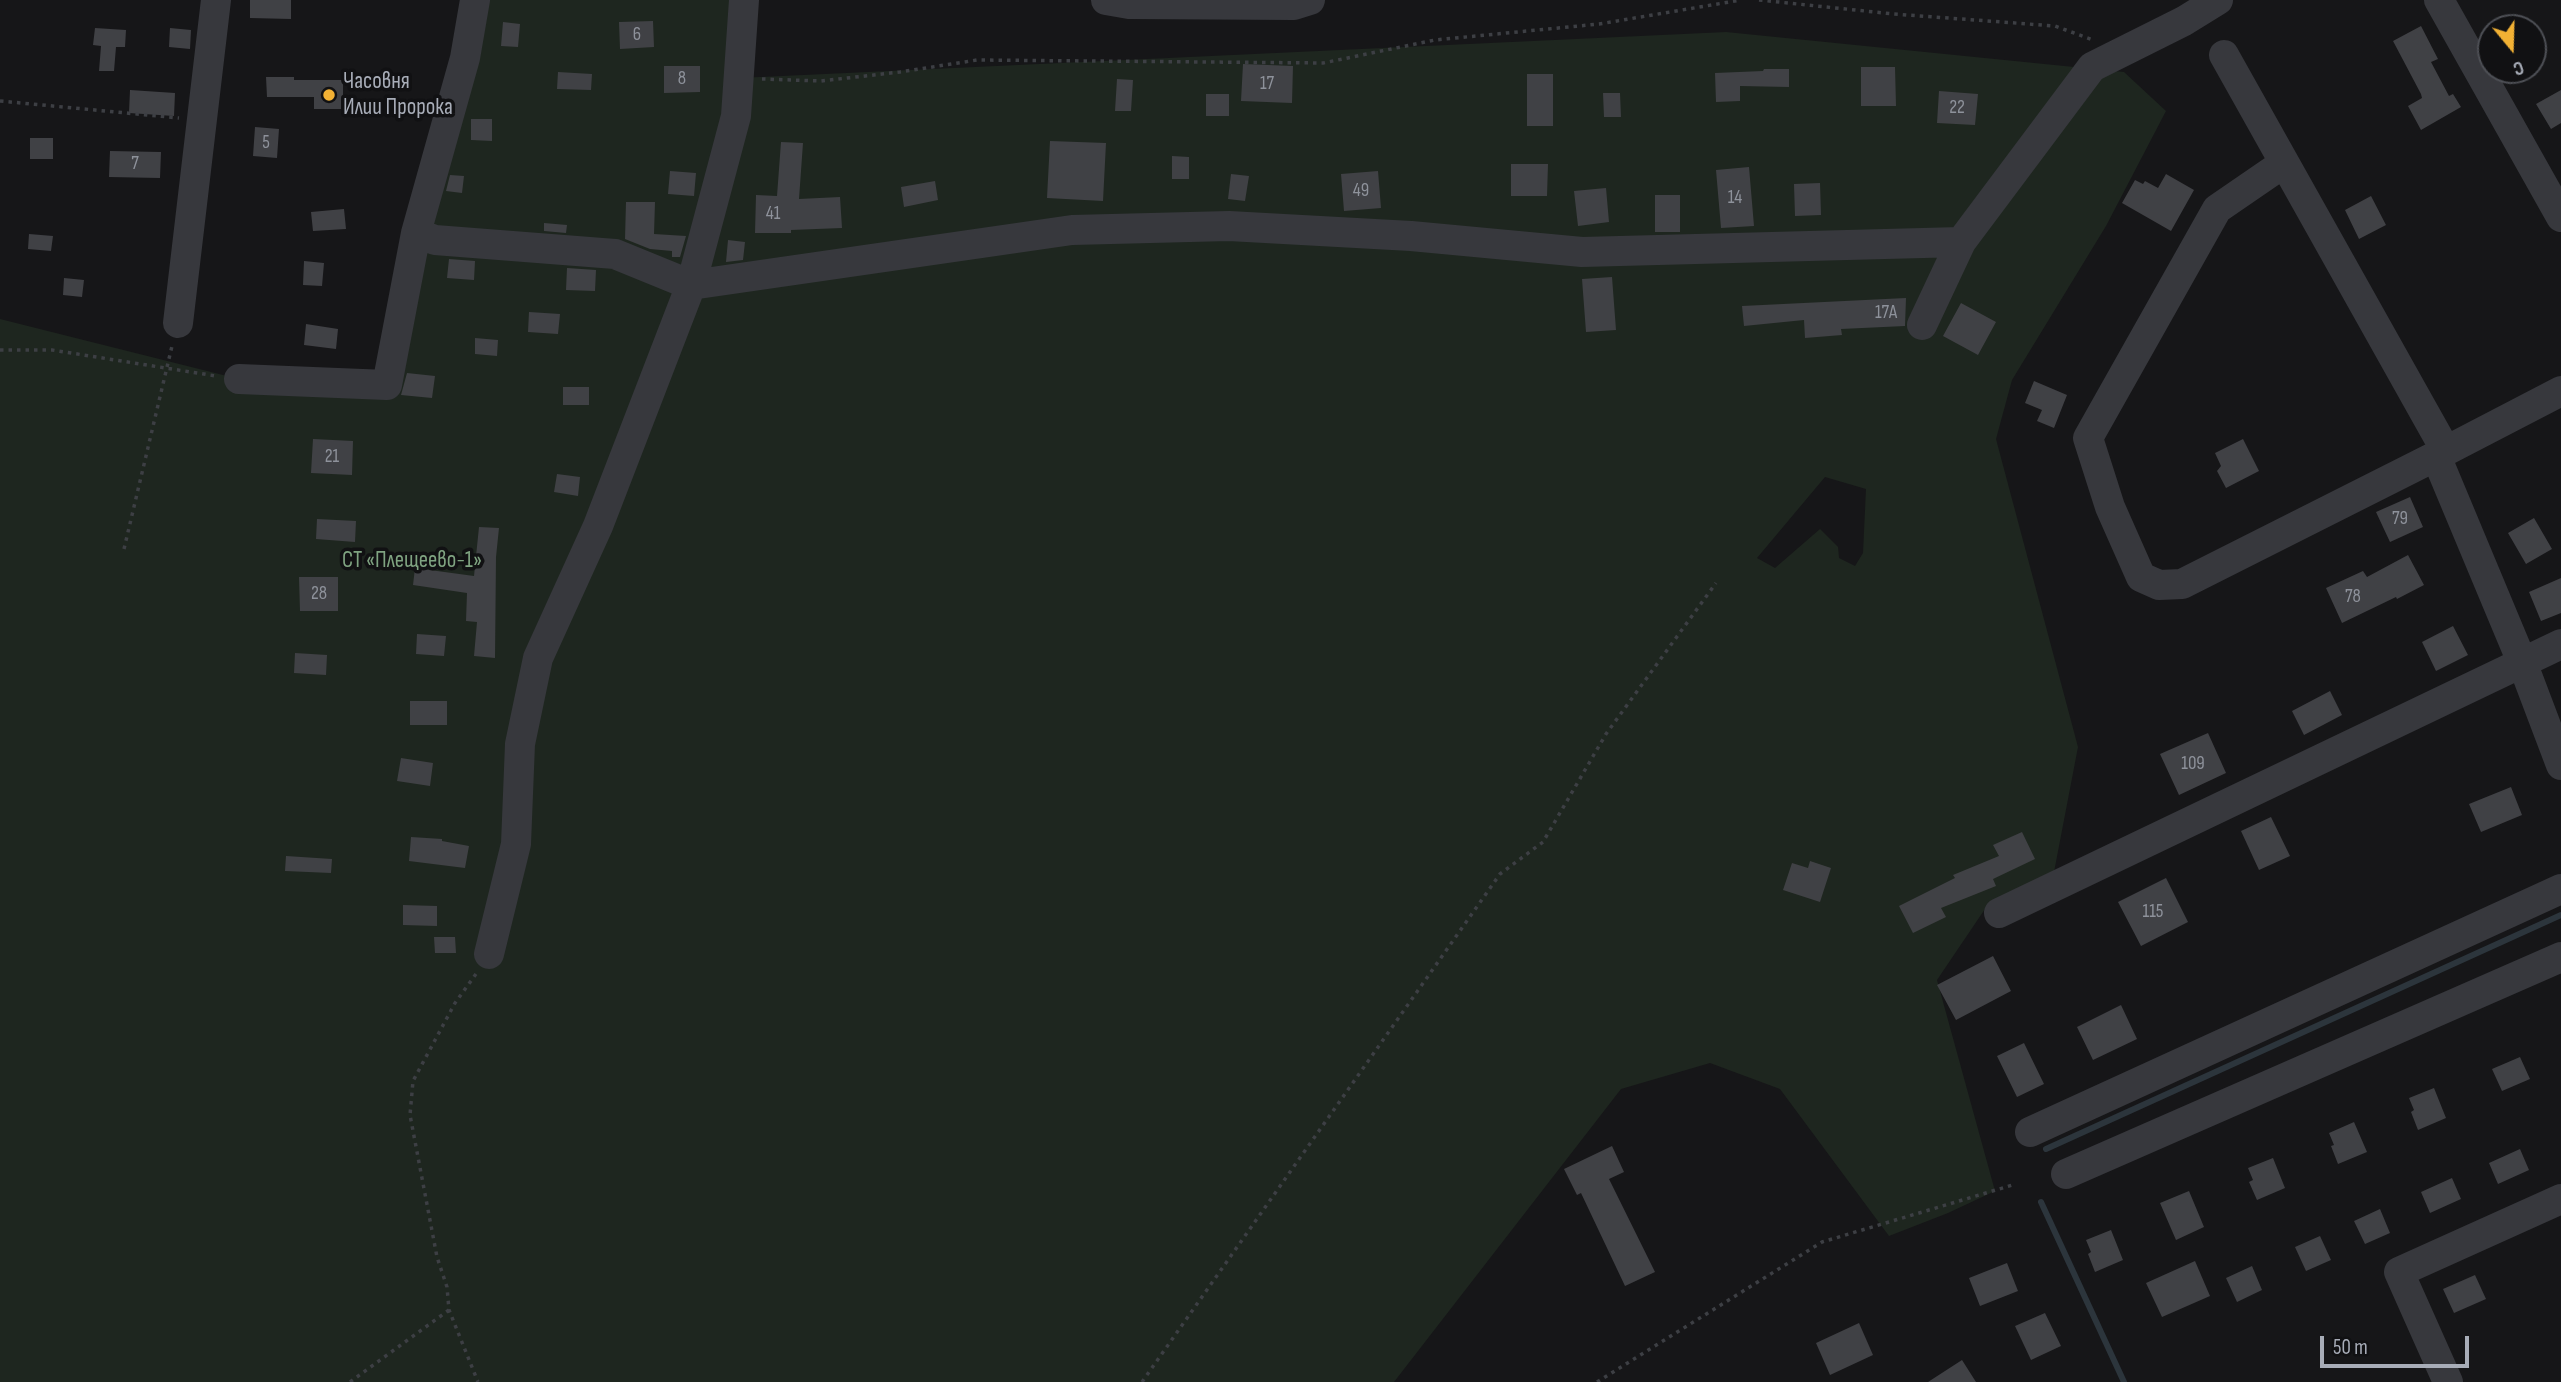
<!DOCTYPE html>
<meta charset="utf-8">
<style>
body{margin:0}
#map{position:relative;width:2561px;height:1382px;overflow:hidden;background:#161618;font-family:"Sofia Sans Condensed",sans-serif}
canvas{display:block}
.north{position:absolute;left:2477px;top:14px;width:70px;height:70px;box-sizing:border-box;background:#111113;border:2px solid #4d4f55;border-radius:50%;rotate:161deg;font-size:19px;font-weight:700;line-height:28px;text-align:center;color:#a8adb8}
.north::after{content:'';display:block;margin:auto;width:24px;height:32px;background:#f2b134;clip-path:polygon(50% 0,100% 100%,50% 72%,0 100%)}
.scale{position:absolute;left:2320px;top:1336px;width:149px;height:32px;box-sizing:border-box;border:4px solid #a8adb8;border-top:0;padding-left:9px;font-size:21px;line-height:24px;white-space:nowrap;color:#a8adb8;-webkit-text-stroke:5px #111113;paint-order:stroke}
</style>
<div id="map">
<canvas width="2561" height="1382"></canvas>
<div class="north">С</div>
<div class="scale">50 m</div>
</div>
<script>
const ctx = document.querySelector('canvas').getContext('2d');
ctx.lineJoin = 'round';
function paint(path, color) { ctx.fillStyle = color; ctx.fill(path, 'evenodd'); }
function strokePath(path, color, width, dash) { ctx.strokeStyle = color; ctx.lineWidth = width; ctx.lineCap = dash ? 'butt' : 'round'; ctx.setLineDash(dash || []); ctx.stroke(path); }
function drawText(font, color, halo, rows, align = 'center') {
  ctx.font = font + ' "Sofia Sans Condensed",sans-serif'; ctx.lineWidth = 7; ctx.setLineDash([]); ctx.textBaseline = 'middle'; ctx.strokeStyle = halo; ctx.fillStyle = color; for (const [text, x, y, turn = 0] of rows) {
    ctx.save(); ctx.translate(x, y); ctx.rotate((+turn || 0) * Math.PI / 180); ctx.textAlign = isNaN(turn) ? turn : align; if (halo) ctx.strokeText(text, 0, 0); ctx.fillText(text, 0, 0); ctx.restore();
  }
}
const green = new Path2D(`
 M475,0H744L739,78L1726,32L2124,72L2166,111L2106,226L2012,380L1996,439L2078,747L2050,893L1989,903L1937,980L1995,1191L1948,1213L1889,1236L1780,1089L1710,1063L1621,1089L1394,1382H0V319L239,379L387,384ZM1825,477L1866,489L1863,553L1855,566L1839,558L1838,547L1820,529L1775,568L1757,558Z`);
const stream = new Path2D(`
 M2046,1149L2561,915
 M2041,1202L2124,1382`);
const building = new Path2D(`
 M250,0H291V19L250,18Z
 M653,21L654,47L620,49L619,22Z
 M503,22L520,24L518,47L501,46Z
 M2421,26L2438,59L2431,62L2449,96L2453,94L2461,107L2421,130L2408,106L2422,98L2421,94L2393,41Z
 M95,28L126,30L125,47H116L114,71H99L101,46L93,45Z
 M170,28L191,30L190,49L169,47Z
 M1243,64L1293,66L1292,103L1241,101Z
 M664,66H700V92L664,93Z
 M1861,67H1895L1896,106H1861Z
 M1764,69H1789V87L1740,86V101L1716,102L1715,73L1763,71Z
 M558,72L592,74L591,90L557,89Z
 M1527,74H1553V126H1527Z
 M266,77H294V80H343V109H314V97H267Z
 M1117,79L1133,80L1131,111H1115Z
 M130,90L175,93L174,116L129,113Z
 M2561,90V123L2551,129L2536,104Z
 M1939,91L1978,94L1975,125L1937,123Z
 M1603,93H1620L1621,117H1604Z
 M1206,94H1229V116H1206Z
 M471,119H492V141L471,140Z
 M255,127L279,129L277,158L253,156Z
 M30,138H53V159H30Z
 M1050,141L1106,143L1103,201L1047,198Z
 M781,142L803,143L799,199L840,197L842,228L791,230V233H755L756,195L777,196Z
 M110,151L161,152L160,178L109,177Z
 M1172,156L1189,157V179H1172Z
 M1511,164H1548L1547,196H1511Z
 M1749,167L1754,226L1721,228L1716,170Z
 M670,171L696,173L694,196L668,194Z
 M1378,171L1381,208L1344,211L1341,174Z
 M1231,174L1249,176L1245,201L1228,199Z
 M2166,174L2194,190L2171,231L2122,203L2135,180L2143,184L2145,181L2158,188Z
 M450,175L464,176L462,193L446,191Z
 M935,181L938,200L904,207L901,187Z
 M1820,183L1821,215L1795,216L1794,184Z
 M1606,188L1609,222L1578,226L1574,191Z
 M1655,195H1680V232H1655Z
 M2371,196L2386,225L2359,239L2345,210Z
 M626,202H655L654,234L686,236L680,257H672V251L650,249L625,239Z
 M344,209L346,229L313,231L311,212Z
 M544,223L567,225L566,233L544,231Z
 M29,234L53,236L51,251L28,249Z
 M728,240L745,242L743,260L726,262Z
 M449,259L475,261L474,280L447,278Z
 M304,261L324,263L322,286L303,285Z
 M567,268L596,270L595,291L566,290Z
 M1612,277L1616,330L1586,332L1582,279Z
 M64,278L84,280L82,297L63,295Z
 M1906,298L1905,326L1841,329L1842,335L1805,338L1804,320L1744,326L1742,306Z
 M1961,303L1996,322L1978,355L1943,336Z
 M529,312L560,314L558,334L528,332Z
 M306,324L338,329L336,349L304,345Z
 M475,338L498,340L497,356L475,354Z
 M407,373L435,376L432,398L401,395Z
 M2034,381L2067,395L2054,428L2037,421L2042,410L2025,403Z
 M563,387H589V405H563Z
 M313,439L353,441L352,475L311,473Z
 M2243,439L2259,471L2226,488L2217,471L2221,466L2215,453Z
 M557,474L580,477L578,496L554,492Z
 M2410,497L2423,527L2390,542L2376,512Z
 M2534,518L2552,549L2526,564L2508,533Z
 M317,519L356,521L355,542L316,539Z
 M479,527L499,528L496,557L495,658L474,656L477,622L466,621L467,593L413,585L415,568L474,576Z
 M2408,555L2424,585L2397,599L2396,597L2342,623L2326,588L2363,571L2367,577Z
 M299,577H338V611H300Z
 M2561,578V613L2541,621L2529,592Z
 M2453,626L2468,655L2436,671L2422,642Z
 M417,634L446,636L444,656L416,654Z
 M295,653L327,655L326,675L294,673Z
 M2330,691L2342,715L2304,735L2292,711Z
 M410,701H447V725H410Z
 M2208,733L2226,773L2179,795L2160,754Z
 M401,758L433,763L430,786L397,781Z
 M2511,787L2522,815L2481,832L2469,804Z
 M2271,817L2290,856L2259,870L2241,831Z
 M2022,832L2035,859L1993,879L1996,886L1941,908L1946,917L1913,933L1899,906L1955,878L1953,875L1999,856L1993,845Z
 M411,837L442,839V841L469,846L465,868L409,861Z
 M286,856L332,859L331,873L285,871Z
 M1810,861L1831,868L1820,902L1783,890L1792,863L1808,868Z
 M2166,878L2188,922L2141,946L2118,902Z
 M403,905L437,906V926L403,925Z
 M434,937H455L456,953H435Z
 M1993,956L2011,991L1956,1020L1937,985Z
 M2121,1005L2137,1039L2093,1060L2077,1027Z
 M2024,1043L2044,1084L2017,1097L1997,1056Z
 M2520,1057L2530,1079L2502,1091L2492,1069Z
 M2434,1088L2446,1118L2418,1130L2411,1112L2414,1110L2409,1098Z
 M2354,1122L2367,1152L2338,1164L2331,1146L2334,1145L2329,1133Z
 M1612,1146L1624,1172L1609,1179L1655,1272L1625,1286L1581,1193L1577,1195L1564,1169Z
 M2520,1149L2529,1170L2498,1184L2489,1163Z
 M2273,1158L2285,1188L2257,1200L2249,1182L2253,1180L2248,1168Z
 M2452,1178L2461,1199L2430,1213L2421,1192Z
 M2189,1191L2204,1227L2176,1240L2160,1203Z
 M2380,1209L2390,1233L2365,1244L2354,1221Z
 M2111,1230L2123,1260L2095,1272L2088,1254L2091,1252L2086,1240Z
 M2320,1236L2331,1260L2306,1271L2295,1247Z
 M2195,1261L2210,1296L2162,1317L2146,1283Z
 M2007,1263L2018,1291L1980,1306L1969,1278Z
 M2252,1266L2262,1290L2237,1302L2226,1278Z
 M2475,1275L2486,1299L2454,1313L2443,1289Z
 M2045,1313L2061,1346L2031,1360L2015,1326Z
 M1859,1323L1873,1355L1830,1375L1816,1343Z
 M1962,1360L1976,1382H1928Z`);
const path = new Path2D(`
 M1759,0L1894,14L2055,26L2093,40
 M762,79L821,81L900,72L977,60L1323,63L1435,40L1599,24L1741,0
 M0,101L179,118
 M0,350H52L216,376
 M124,549L172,346
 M476,974L455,1003L413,1081L410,1115L437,1257L447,1287L449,1310L478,1382
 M350,1382L449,1310
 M1142,1382L1500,874L1543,842L1606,734L1716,583
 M1597,1382L1822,1242L2016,1184`);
const minor = new Path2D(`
 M1106,0L1129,4L1294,5L1310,0
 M2439,0L2561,217
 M2224,55L2446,451
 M2284,163L2217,209L2088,438L2110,507L2141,577L2159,585L2182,584L2436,456
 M416,233L435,240L615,254L691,285L1072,230L1229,226L1411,236L1582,252L1961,242
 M178,323L216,0
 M1922,325L1961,242L2092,67L2184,21L2218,0
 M239,379L387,385L416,233L465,58L475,0
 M2561,391L2436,456L2522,662L2561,765
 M1999,913L2561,644
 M489,954L516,844L520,744L538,658L598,526L691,285L736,116L744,0
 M2030,1132L2561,889
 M2066,1174L2561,957
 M2448,1382L2399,1272L2561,1199`);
const markers = [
 [329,95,7,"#f2b134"]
];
const numberNames = [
 ["6",637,35],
 ["8",682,79],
 ["17",1267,84],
 ["22",1957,108],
 ["5",266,143],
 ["7",135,164],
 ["49",1361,191],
 ["14",1735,198],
 ["41",773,214],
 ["17А",1886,313],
 ["21",332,457],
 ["79",2400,519],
 ["28",319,594],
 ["78",2353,597],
 ["109",2193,764],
 ["115",2153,912]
];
const poiNames = [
 ["Часовня",343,82],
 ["Илии Пророка",343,108]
];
const parkNames = [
 ["СТ «Плещеево-1»",412,561]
];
paint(green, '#1e261f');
strokePath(stream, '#2c353c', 6);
paint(building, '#404145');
strokePath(path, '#3d3f44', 3.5, [3.5, 5]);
strokePath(minor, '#37383d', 30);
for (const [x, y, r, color] of markers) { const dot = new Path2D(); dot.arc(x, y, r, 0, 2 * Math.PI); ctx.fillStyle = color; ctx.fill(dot); strokePath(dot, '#111113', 2.5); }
drawText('19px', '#8e929b', null, numberNames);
drawText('23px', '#a8adb8', '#111113', poiNames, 'left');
drawText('23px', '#7fa381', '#111113', parkNames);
</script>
